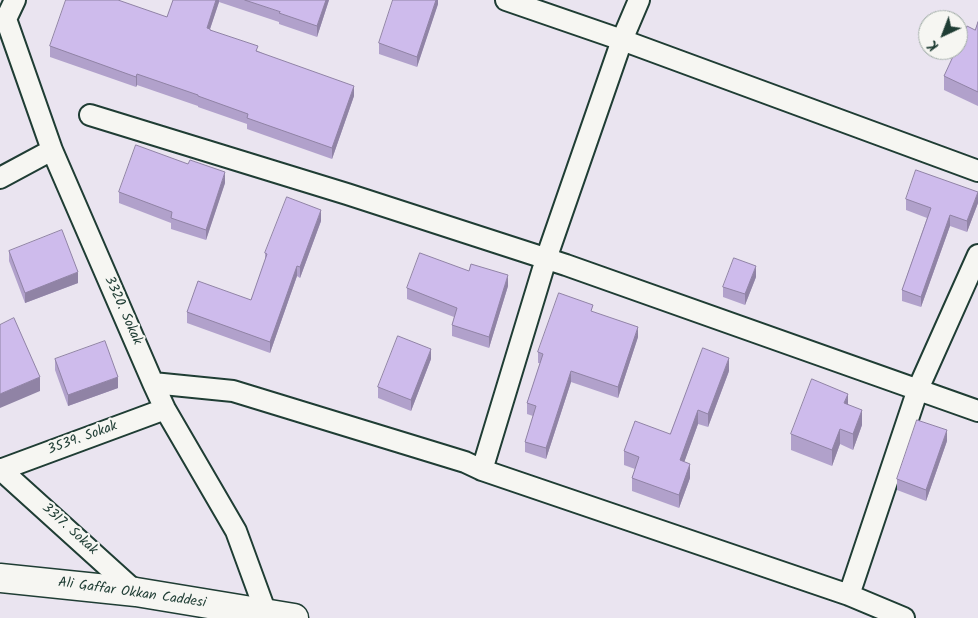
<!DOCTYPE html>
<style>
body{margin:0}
#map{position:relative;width:978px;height:618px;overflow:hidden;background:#eae4f0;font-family:Kalam,sans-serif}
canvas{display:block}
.north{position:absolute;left:918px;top:10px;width:50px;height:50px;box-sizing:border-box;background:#f6f6f2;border:1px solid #a0aca6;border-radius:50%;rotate:223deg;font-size:14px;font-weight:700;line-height:20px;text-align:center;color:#1f3d34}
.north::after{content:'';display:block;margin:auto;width:18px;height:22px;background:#1f3d34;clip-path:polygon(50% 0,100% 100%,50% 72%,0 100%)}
</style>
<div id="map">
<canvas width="978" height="618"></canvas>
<div class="north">K</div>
</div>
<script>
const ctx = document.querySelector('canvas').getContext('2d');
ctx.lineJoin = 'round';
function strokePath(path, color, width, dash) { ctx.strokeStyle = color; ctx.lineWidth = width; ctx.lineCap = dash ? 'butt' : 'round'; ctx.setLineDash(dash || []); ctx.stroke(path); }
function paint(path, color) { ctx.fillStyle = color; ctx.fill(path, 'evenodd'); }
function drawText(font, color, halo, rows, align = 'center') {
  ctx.font = font + ' Kalam,sans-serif'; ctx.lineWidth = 4.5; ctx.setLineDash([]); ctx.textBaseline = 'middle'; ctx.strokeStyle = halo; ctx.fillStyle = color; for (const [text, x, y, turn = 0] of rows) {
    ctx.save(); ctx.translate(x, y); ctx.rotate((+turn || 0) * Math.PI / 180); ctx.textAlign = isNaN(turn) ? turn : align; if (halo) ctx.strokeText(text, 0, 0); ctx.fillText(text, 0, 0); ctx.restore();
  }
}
const street = new Path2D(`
 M15,0L6,19L52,150L153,383L165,409L236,531L266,613
 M506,0L622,40L978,171
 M90,115L347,194L566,265L978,411
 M0,178L52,150
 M153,383L233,391L465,462L482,470L849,595L904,618
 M0,469L136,592
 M0,470L165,409
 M482,470L546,259L622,40L639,0
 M849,595L918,389L978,255`);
const secondary = new Path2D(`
 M0,578L136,592L294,618`);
const wall = new Path2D(`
 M173,0H329L317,37L279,24V22L219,2L210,29V30L258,51L354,96L332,159L247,129V124L198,107V106L137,85L136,87L50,57V46L167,17Z
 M438,0V4L417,67L379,54V43Z
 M978,22V106L944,90V76L975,30Z
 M188,164L225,183L206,240L171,229V223L119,203V192Z
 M906,199L978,203L967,232L950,226L921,307L902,301V290L927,218L906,210Z
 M321,221L300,278L297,276L270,353L187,323V312L251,300L265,261V253Z
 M9,251L78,283L25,303L9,261Z
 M756,277L745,305L723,297V287Z
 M508,286L489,348L452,336V325L454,317L407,299V288Z
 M593,312L638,337L618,398L571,382L546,459L525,452V442L533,416L527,414V403L540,363H538V352Z
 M55,359L118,388L68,406L55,370Z
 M431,359L411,411L378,398V387Z
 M729,371L708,427L698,424L684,462L690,478L679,508L632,491V478L635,469L624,465V451L670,434Z
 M848,404L862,425L853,450L840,444L832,466L791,450V434Z
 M947,441L926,501L897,490V479Z`);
const shadedWall = new Path2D(`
 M216,0H219V2L207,38V28Z
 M326,0H329L317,37V26Z
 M436,0H438V4L417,67V57Z
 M137,74V85L136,87V77Z
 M354,86V96L332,159V148Z
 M225,172V183L206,240V230Z
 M978,192V203L967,232V221Z
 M321,210V221L300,278V267Z
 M950,215V226L921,307V297Z
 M297,266V276L270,353V342Z
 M756,266V277L745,305V294Z
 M78,272V283L25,303V293Z
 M508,275V286L489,348V337Z
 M638,327V337L618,398V387Z
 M431,349V359L411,411V400Z
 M729,358V371L708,427V414Z
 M571,371V382L546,459V448Z
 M40,377V391L0,408V394Z
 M118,377V388L68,406V395Z
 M848,394V409L844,403Z
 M698,410V424L680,474V460Z
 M862,410V425L853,450V434Z
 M840,429V444L832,466V450Z
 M947,430V441L926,501V490Z
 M690,464V478L679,508V495Z`);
const building = new Path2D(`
 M66,0H118L167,17L173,0H216L207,28L210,29V30L258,46L256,51L354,86L332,148L247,118L248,114L198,96V95L137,74L136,77L50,46Z
 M245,0H326L317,26L279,13L280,12Z
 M393,0H436L417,57L379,43Z
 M978,22V92L944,76L956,50H958V46L967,26L975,30Z
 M136,145L188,164L190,160L225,172L206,230L171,218L172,212L119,192Z
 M916,170L978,192L967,221L950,215L921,297L902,290L931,208L906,199Z
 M287,197L321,210L300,267L297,266L270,342L187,312L198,281L251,300L267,254L265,253Z
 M62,230L78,272L25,293L9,251Z
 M420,253L469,271L471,264L508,275L489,337L452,325L457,308L407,288Z
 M734,258L756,266L745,294L723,287Z
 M559,293L593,305L591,311L638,327L618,387L571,371L546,448L525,442L536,406L527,403L543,354L538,352Z
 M14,318L40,377L0,394V325Z
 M398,336L431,349L411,400L378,387Z
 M105,341L118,377L68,395L55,359Z
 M703,348L729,358L708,414L698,410L680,460L690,464L679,495L632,478L639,457L624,451L635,421L670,434Z
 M812,379L848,394L844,403L862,410L853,434L840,429L832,450L791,434Z
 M917,420L947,430L926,490L897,479Z`);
const streetNames = [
 ["3320. Sokak",122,311,66],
 ["3539. Sokak",83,439,-20],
 ["3317. Sokak",69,530,42],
 ["Ali Gaffar Okkan Caddesi",132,594,8]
];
strokePath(street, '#1f3d34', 24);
strokePath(secondary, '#1f3d34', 31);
strokePath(street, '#f6f6f2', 20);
strokePath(secondary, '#f6f6f2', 28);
paint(wall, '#b1a1cb');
paint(shadedWall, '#9083a5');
paint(building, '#cebbec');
strokePath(building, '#9083a5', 1);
drawText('14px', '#1f3d34', '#f6f6f2', streetNames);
</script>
